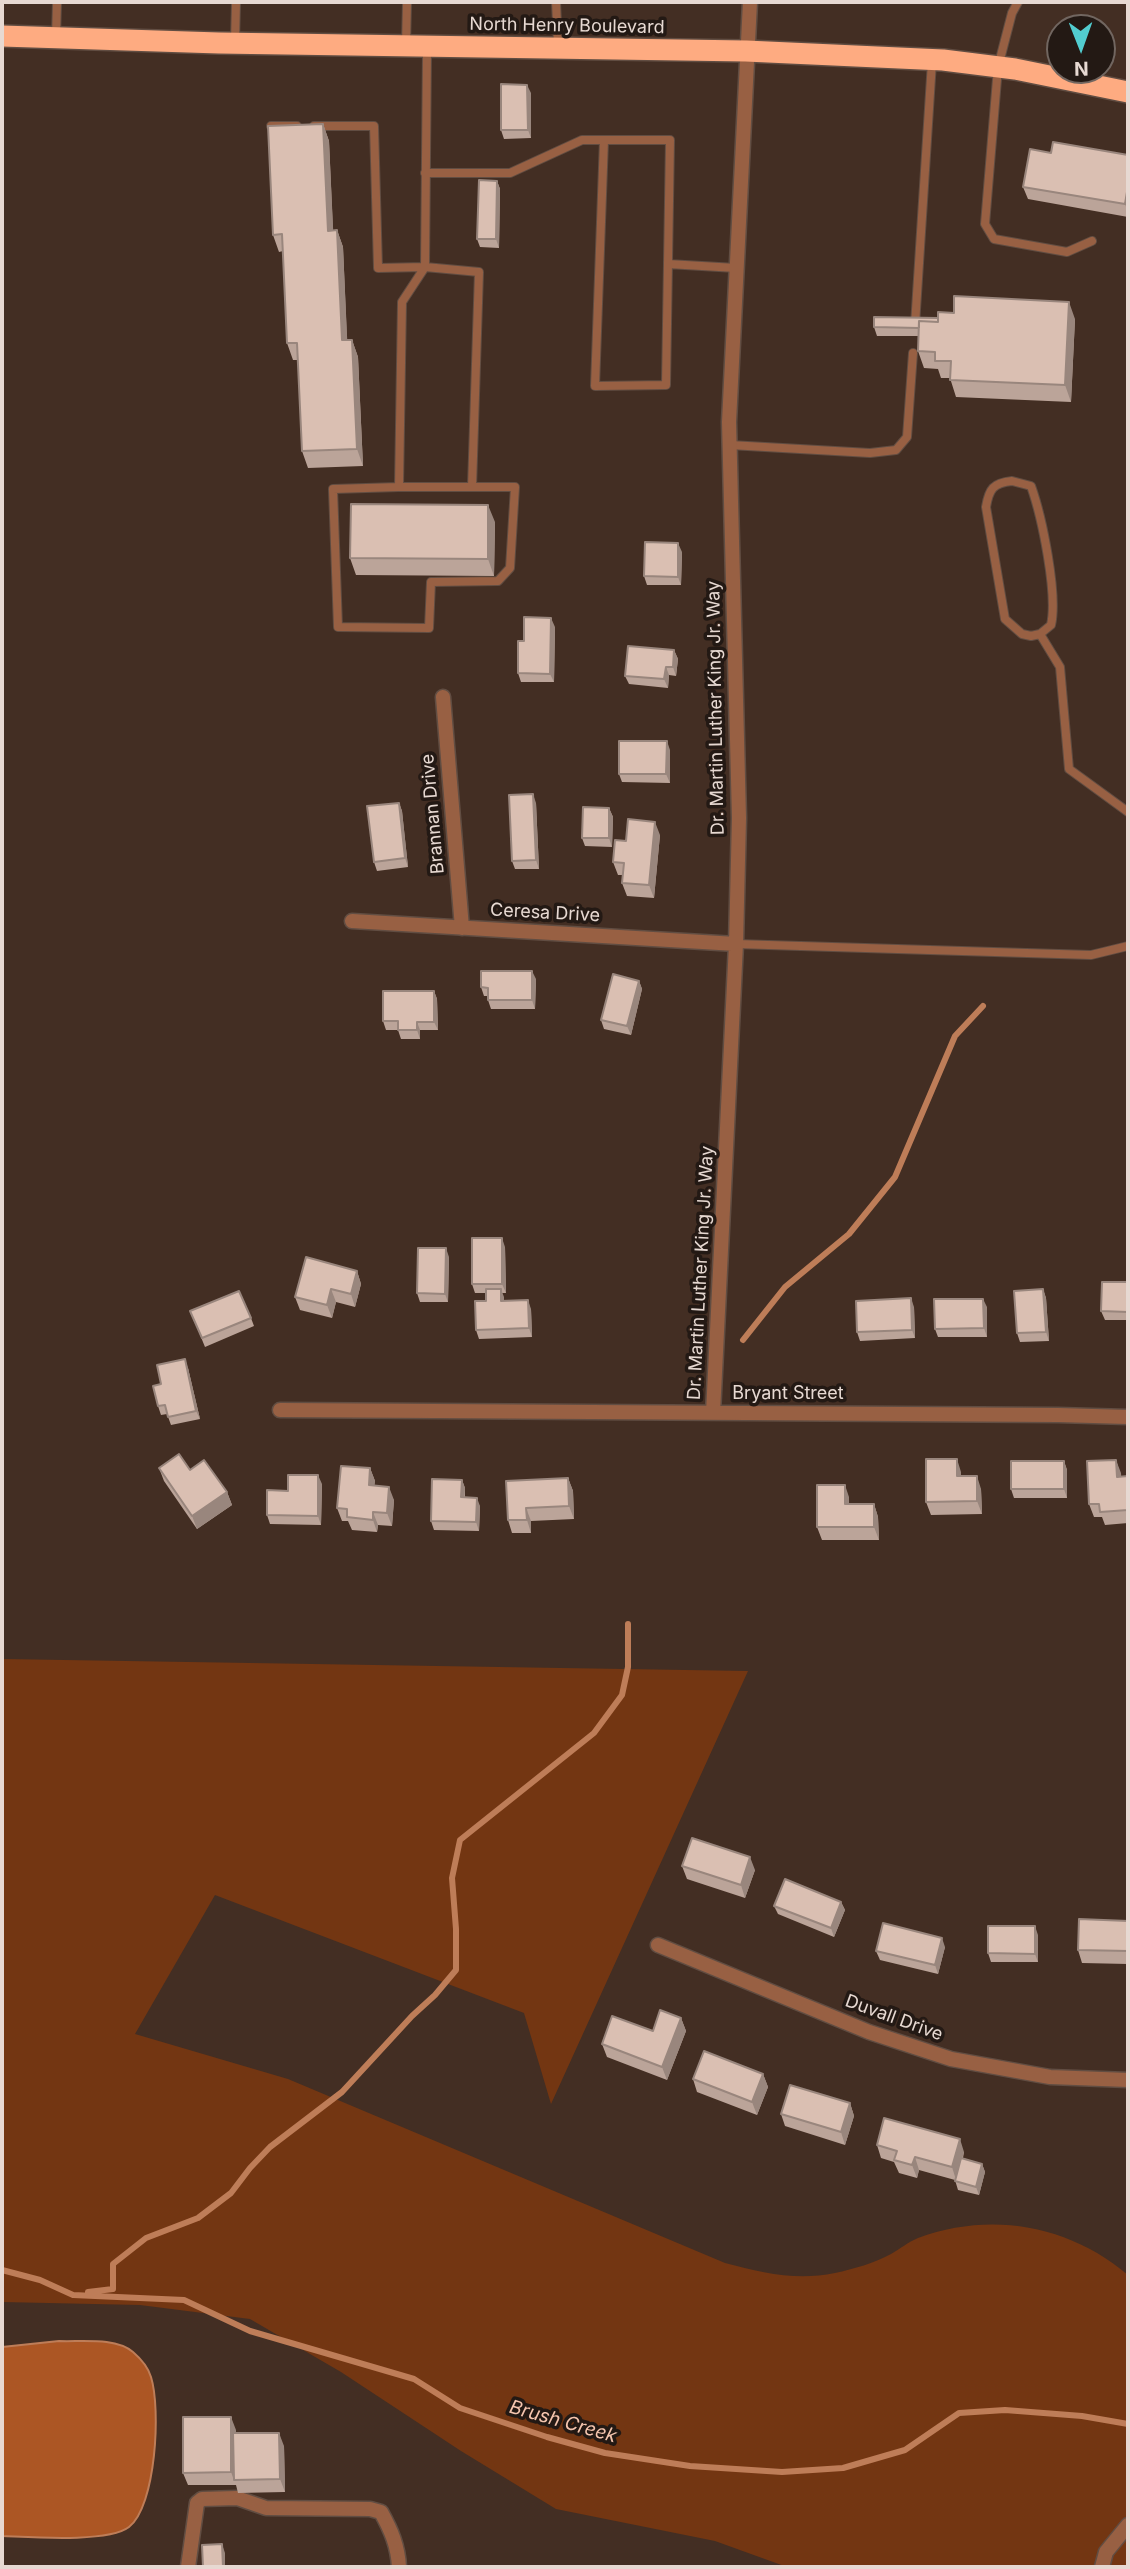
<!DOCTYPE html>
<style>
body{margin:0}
#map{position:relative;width:1130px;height:2569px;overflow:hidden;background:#432e23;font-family:Inter,sans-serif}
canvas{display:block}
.frame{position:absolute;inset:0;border:4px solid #e7d9d2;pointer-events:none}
.north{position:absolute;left:1046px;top:14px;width:70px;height:70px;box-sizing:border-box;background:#231914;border:2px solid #716660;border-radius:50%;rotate:179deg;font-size:19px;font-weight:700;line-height:28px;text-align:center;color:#e7d9d2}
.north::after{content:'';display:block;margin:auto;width:24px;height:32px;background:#52cdd0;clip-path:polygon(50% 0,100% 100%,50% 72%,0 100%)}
</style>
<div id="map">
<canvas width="1130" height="2569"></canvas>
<div class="frame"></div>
<div class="north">N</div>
</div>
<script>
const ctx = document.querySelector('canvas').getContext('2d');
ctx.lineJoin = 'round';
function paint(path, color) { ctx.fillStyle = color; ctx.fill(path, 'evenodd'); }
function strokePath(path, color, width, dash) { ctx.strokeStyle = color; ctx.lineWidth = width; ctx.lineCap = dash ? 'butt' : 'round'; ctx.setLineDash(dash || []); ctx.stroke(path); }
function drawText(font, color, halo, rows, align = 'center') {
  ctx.font = font + ' Inter,sans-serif'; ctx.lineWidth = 7; ctx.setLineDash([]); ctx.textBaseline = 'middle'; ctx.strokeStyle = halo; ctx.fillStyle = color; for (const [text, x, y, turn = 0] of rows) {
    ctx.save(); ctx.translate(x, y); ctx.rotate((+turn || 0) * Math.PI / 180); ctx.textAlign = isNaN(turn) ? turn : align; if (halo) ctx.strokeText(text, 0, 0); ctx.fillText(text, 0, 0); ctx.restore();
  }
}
const green = new Path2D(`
 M2,1659L748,1671L551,2104L524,2013L215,1895L135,2034L288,2079L725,2263C762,2273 797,2281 835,2273C854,2269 874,2263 891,2254C900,2249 908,2242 918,2238C991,2211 1069,2225 1128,2275V2567H787L715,2541L556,2509L461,2451L341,2372L250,2319L140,2305L2,2302Z`);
const water = new Path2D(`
 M59,2341C81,2342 115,2337 133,2352C140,2358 148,2367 151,2377C161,2409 156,2506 129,2527C108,2543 30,2537 2,2536V2347Z`);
const stream = new Path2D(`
 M743,1340L785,1287L849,1234L895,1177L955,1036L983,1006
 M2,2270L40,2280L73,2295L184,2300L250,2331L414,2379L460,2408L547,2437L605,2453L690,2466L782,2472L843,2468L905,2450L959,2413L1005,2410L1082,2416L1128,2424
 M88,2292L113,2289V2264L146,2238L198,2218L231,2193L250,2168L270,2147L342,2092L412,2016L435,1995L456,1970V1929L452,1878L460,1840L594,1733L622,1695L628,1667V1624`);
const lane = new Path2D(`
 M556,2L558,45
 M1018,2L1012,13L998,67L985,224L994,239L1067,252L1092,241
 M56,37L57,2
 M235,42L236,2
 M406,45L407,2
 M271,126H297
 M314,126H374L378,268L425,267L479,272L472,487
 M425,173H510L582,140H670L666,385L595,386L604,140
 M668,264L736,268
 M915,325L932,62
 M730,445L870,453L896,450L907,437L913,353
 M1012,481L1031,486C1042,517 1058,594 1051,625L1040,634L1031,636L1022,634L1005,619L986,507C989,489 993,483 1012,481Z
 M399,487H515L510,568L498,581L431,582L429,628L338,627L333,489L399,487L402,302L425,267L427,49
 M1040,634L1060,667L1069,769L1128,812
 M736,944L1091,955L1128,946`);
const street = new Path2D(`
 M443,697L462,928
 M352,921L736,944
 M280,1410L1058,1415L1128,1417
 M713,1413L736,944L739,818L729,422L750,2
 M658,1945L869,2032L951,2059L1050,2077L1128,2080
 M188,2567L197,2503L202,2499L237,2498L266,2508L370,2509L381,2512C391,2530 398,2546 399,2567
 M1102,2567L1106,2552L1128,2525`);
const highway = new Path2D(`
 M2,36L219,43L746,51L943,60L1015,69L1128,92`);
const wall = new Path2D(`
 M531,93V138L504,139L501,130Z
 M323,124L329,141L333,231L337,230L343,247L347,340H352L358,357L363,466L308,468L302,451L298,360H293L287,343L283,251L279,252L273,235Z
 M1128,155V217L1028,199L1023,187Z
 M497,181L500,189L499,248L480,247L477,239Z
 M938,318L1075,319L1071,402L956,397L950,378H941L938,369L924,368L918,351V336H877L874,327Z
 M495,522L494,576L356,575L350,558Z
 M682,552L681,585H647L644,576Z
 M555,627L554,682H521L518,673L524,641Z
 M674,650L678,659L676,676L669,675L668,688L629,684L625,676Z
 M670,750V783L622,782L619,774Z
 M399,803L402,811L408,867L377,871L374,862Z
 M536,803L539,869H515L512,861Z
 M609,808L613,817L612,847L585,846L582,838Z
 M660,835L654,898L627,896L622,883L623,875H618L613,862L626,841Z
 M536,979L535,1009H491L488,1000V996H484L481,987Z
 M639,981L642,989L631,1035L604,1029L601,1020Z
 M434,991L437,999L438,1030H420V1039H401L398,1030H386L383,1021Z
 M505,1247L506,1293H502L504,1301L531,1309L532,1337L479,1339L476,1330L486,1301V1293H475L472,1284Z
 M449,1257L448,1302H420L417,1293Z
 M357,1271L361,1284L355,1307L336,1302L332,1318L300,1310L295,1297Z
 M1128,1282V1320H1105L1101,1311Z
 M1043,1289L1046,1298L1049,1341L1020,1342L1017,1333Z
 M914,1307L915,1338L860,1341L857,1332Z
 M987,1307V1337H938L935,1329Z
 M251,1318L254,1326L205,1347L194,1320Z
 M188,1368L200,1419L171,1425L167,1414L161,1415L158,1406L161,1384Z
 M1116,1460L1121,1477L1128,1476V1523L1105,1525L1102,1517H1094L1089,1504Z
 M1064,1461L1067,1470V1498H1014L1011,1489Z
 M159,1468L190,1470L227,1492L232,1505L197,1529L164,1481Z
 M370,1468L375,1481L374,1486L394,1500L392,1526L378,1525L377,1532L352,1530L348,1521H342L337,1508Z
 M961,1472V1476L981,1489L982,1514L931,1515L926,1502Z
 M568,1478L573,1491L574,1519L531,1521V1533H512L508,1520Z
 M462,1480L465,1488V1497L480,1506L479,1531L434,1530L431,1521Z
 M322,1484L321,1525L270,1524L267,1515L288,1491Z
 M849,1497V1504H874L878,1517L879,1540H822L817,1527Z
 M682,1866L755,1870L745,1898L687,1879Z
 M841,1902L845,1910L834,1937L778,1914L774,1906Z
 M1128,1921V1964L1082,1963L1078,1950Z
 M1038,1935V1962H991L988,1953Z
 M945,1947L938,1974L880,1960L876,1951Z
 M681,2018L686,2031L667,2080L607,2057L602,2044L653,2031Z
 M763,2074L768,2087L757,2115L697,2092L693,2079Z
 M850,2103L854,2116L845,2145L785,2126L781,2114Z
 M877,2145L964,2152L963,2158L982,2164L985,2172L979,2195L958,2190L955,2180L919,2170L917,2178L899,2173L894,2162L881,2158Z
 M236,2430V2433L284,2446L285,2492L238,2493L236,2485H188L183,2473Z`);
const shadedWall = new Path2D(`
 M527,85L531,93V138L528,130Z
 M323,124L329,141L334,248L328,231Z
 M497,181L500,189L499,248L496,239Z
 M1128,186V212L1125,204Z
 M337,230L343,247L348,357L342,340Z
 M1069,302L1075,319L1071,402L1065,385Z
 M352,340L358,357L363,466L357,449Z
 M488,505L495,522L494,576L488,559Z
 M678,543L682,552L681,585L678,577Z
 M551,618L555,627L554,682L550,674Z
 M674,650L678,659L676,676L673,667Z
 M666,667L669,675L668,688L664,679Z
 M667,741L670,750V783L666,774Z
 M533,794L536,803L539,869L536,860Z
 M399,803L402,811L408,867L405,858Z
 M609,808L613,817L612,847L609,838Z
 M655,822L660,835L654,898L649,885Z
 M532,971L536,979L535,1009L532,1000Z
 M639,981L642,989L631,1035L627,1026Z
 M434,991L437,999L438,1030L434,1022Z
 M417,1022L420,1030V1039L417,1030Z
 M502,1238L505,1247L506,1293L502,1284Z
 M446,1248L449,1257L448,1302L445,1294Z
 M357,1271L361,1284L355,1307L351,1294Z
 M331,1289L336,1302L332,1318L327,1305Z
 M501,1289L504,1297V1310L501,1301Z
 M1043,1289L1046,1298L1049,1341L1046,1332Z
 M911,1298L914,1307L915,1338L912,1330Z
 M983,1299L987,1307V1337L984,1328Z
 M528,1300L531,1309L532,1337L529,1328Z
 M185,1359L188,1368L200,1419L196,1411Z
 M957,1459L961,1472V1489L957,1476Z
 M1116,1460L1121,1473L1122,1490L1117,1477Z
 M1064,1461L1067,1470V1498L1064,1489Z
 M370,1468L375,1481L373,1498L369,1485Z
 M318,1475L322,1484L321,1525L318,1516Z
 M977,1476L981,1489L982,1514L977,1501Z
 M568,1478L573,1491L574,1519L569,1506Z
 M462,1480L465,1488L464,1506L461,1497Z
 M845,1485L849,1497V1517L845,1504Z
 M389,1487L394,1500L392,1526L387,1513Z
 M227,1492L232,1505L197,1529L192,1516Z
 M477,1498L480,1506L479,1531L476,1522Z
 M874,1504L878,1517L879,1540L874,1527Z
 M526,1508L531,1521V1533L527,1520Z
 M373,1512L378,1525L377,1532L373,1520Z
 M750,1857L755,1870L745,1898L741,1885Z
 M841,1902L845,1910L834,1937L831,1928Z
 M1035,1926L1038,1935V1962L1035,1954Z
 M942,1938L945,1947L938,1974L935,1965Z
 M681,2018L686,2031L667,2080L662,2067Z
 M763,2074L768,2087L757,2115L752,2102Z
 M850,2103L854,2116L845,2145L841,2132Z
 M960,2139L964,2152L956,2180L952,2167Z
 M915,2157L919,2170L917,2178L912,2165Z
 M982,2164L985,2172L979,2195L976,2187Z
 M231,2417L236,2430V2480H234L231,2472Z
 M279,2433L284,2446L285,2492L280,2479Z
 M222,2544L225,2553V2567H223Z`);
const building = new Path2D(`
 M501,84L527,85L528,130H501Z
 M323,124L328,231L337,230L342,340H352L357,449L302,451L297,343H287L282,234L273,235L268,126Z
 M1053,142L1128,155V186L1125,204L1023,187L1030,149L1051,153Z
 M479,180L497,181L496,239H477Z
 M954,296L1069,302L1065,385L950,380L951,361H935V352L918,351L919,321L938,322V312L954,313Z
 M874,317L938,318V322L919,321V328L874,327Z
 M351,504L488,505V559L350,558Z
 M645,542L678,543V577L644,576Z
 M524,617L551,618L550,674L518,673V641H524Z
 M628,646L674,650L673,667H666L664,679L625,676Z
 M619,741H667L666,774H619Z
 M533,794L536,860L512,861L509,795Z
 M399,803L405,858L374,862L367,806Z
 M583,807L609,808V838H582Z
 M628,819L655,822L649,885L622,883L624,863L613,862L615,840L626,841Z
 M481,971H532V1000H488V988L481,987Z
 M613,974L639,981L627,1026L601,1020Z
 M383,991H434V1022H417V1030H398V1021H383Z
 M472,1238H502V1284H472Z
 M418,1248H446L445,1294L417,1293Z
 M306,1257L357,1271L351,1294L331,1289L327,1305L295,1297Z
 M1102,1282H1128V1312L1101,1311Z
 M486,1289H501V1301L528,1300L529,1328L476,1330L475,1301H486Z
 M1043,1289L1046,1332L1017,1333L1014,1291Z
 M239,1291L251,1318L202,1338L190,1311Z
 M911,1298L912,1330L857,1332L856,1301Z
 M934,1299H983L984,1328L935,1329Z
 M185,1359L196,1411L168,1417L165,1405L158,1406L153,1386L161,1384L157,1365Z
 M179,1454L190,1470L204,1460L227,1492L192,1516L159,1468Z
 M926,1459H957V1476H977V1501L926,1502Z
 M1116,1460L1117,1477L1128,1476V1510L1100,1512L1099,1504H1089L1087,1461Z
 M1011,1461H1064V1489H1011Z
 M341,1466L370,1468L369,1485L389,1487L387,1513L373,1512V1520L347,1517V1509L337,1508Z
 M288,1475H318V1516L267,1515V1490L288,1491Z
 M568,1478L569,1506L526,1508L527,1520H508L506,1481Z
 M432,1479L462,1480L461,1497L477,1498L476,1522L431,1521Z
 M817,1485H845V1504H874V1527H817Z
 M692,1838L750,1857L741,1885L682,1866Z
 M785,1879L841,1902L831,1928L774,1906Z
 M1079,1919L1128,1921V1951L1078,1950Z
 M883,1923L942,1938L935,1965L876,1951Z
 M988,1926H1035V1954L988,1953Z
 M660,2010L681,2018L662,2067L602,2044L612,2016L653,2031Z
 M704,2051L763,2074L752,2102L693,2079Z
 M790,2085L850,2103L841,2132L781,2114Z
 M884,2118L960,2139L952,2167L915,2157L912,2165L894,2160L897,2151L877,2145Z
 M961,2158L982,2164L976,2187L955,2181Z
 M183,2417H231V2472L183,2473Z
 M233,2433H279L280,2479L234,2480Z
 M222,2544L223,2567H203L202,2545Z`);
const streetNames = [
 ["North Henry Boulevard",567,26,1],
 ["Dr. Martin Luther King Jr. Way",716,708,-91],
 ["Brannan Drive",433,814,-95],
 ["Ceresa Drive",545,913,3],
 ["Dr. Martin Luther King Jr. Way",701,1273,-87],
 ["Bryant Street",788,1394],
 ["Duvall Drive",894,2018,20]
];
const waterNames = [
 ["Brush Creek",563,2422,16]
];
paint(green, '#733612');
paint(water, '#ac5624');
strokePath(water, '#be7d58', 2);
strokePath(stream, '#be7d58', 6);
strokePath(lane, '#614d42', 10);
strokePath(street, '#614d42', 17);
strokePath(highway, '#614d42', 24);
strokePath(lane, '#986043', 8);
strokePath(street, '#986043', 14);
strokePath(highway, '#feab81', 21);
paint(wall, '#bba499');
paint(shadedWall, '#99867d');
paint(building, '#dabfb2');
strokePath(building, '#99867d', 2);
drawText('18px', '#e7d9d2', '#231914', streetNames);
drawText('italic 19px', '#f5c5ae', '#231914', waterNames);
</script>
